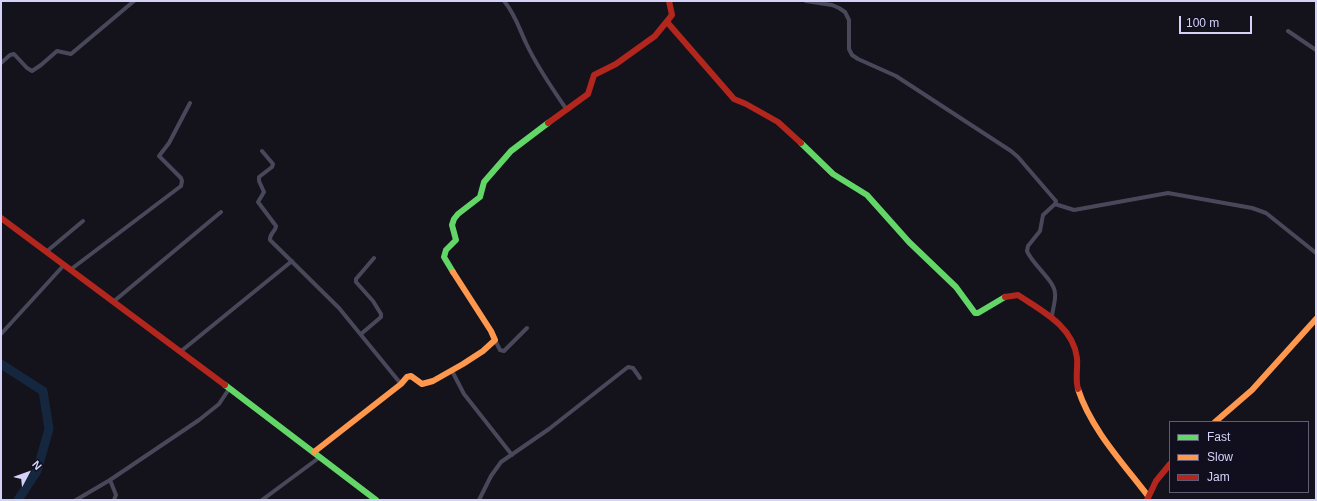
<!DOCTYPE html>
<style>
body{margin:0}
#map{position:relative;width:1317px;height:501px;overflow:hidden;background:#14121a;font-family:Helvetica,sans-serif}
canvas{display:block}
.frame{position:absolute;inset:0;border:2px solid #d5d2f9;pointer-events:none}
.legend{position:absolute;left:1169px;top:421px;width:140px;height:72px;box-sizing:border-box;background:#110f1e;border:1px solid #5f5d76;margin:0;padding:5px 7px;list-style:none;font-size:12px;color:#d5d2f9}
.legend li{display:flex;align-items:center;gap:8px;height:20px}
.legend b{width:20px;border:1px solid #5f5d76}
.north{position:absolute;left:8px;top:453px;width:40px;height:40px;-webkit-text-stroke:3px #110f1e;paint-order:stroke;rotate:49deg;font-size:11px;font-weight:700;line-height:16px;text-align:center;color:#d5d2f9}
.north::after{content:'';display:block;margin:auto;width:14px;height:18px;background:#d5d2f9;clip-path:polygon(50% 0,100% 100%,50% 72%,0 100%)}
.scale{position:absolute;left:1179px;top:16px;width:73px;height:18px;box-sizing:border-box;border:2px solid #d5d2f9;border-top:0;padding-left:5px;font-size:12px;line-height:14px;white-space:nowrap;color:#d5d2f9;-webkit-text-stroke:3px #110f1e;paint-order:stroke}
</style>
<div id="map">
<canvas width="1317" height="501"></canvas>
<div class="frame"></div>
<ul class="legend">
<li><b style="height:5px;background:#63d668"></b>Fast</li>
<li><b style="height:5px;background:#ff974d"></b>Slow</li>
<li><b style="height:5px;background:#b3261e"></b>Jam</li>
</ul>
<div class="north">N</div>
<div class="scale">100 m</div>
</div>
<script>
const ctx = document.querySelector('canvas').getContext('2d');
ctx.lineJoin = 'round';
function strokePath(path, color, width, dash) { ctx.strokeStyle = color; ctx.lineWidth = width; ctx.lineCap = dash ? 'butt' : 'round'; ctx.setLineDash(dash || []); ctx.stroke(path); }
const river = new Path2D(`
 M1,364L43,391L49,429L37,471L18,500`);
const street = new Path2D(`
 M504,1C515,14 519,28 526,43C537,67 552,88 567,110
 M806,1L832,5L839,8L845,12L849,20V49L852,55L858,59L896,76L1011,151L1018,157L1055,200L1056,201L1055,204
 M1288,31L1316,50
 M1,63L10,55L14,54L27,68L32,71L41,65L57,51L71,54L134,1
 M262,151L273,164L272,167L259,177V181L264,192L258,202L276,226C276,231 269,234 270,240L339,308L401,384
 M1055,204L1074,210L1168,193L1252,208L1266,213L1316,253
 M46,252L83,221
 M70,270L181,186L182,181L181,178L159,156L169,143L190,103
 M113,302L221,212
 M1052,318C1052,310 1056,301 1055,293C1054,280 1032,264 1027,251L1028,246L1040,231L1043,215L1055,204
 M1,334L64,265
 M361,334L381,317V314L373,301L356,282V279L374,258
 M495,340L500,350L504,351L527,328
 M180,352L292,261
 M452,371L464,394L512,455
 M110,480L116,495L114,500
 M76,500L110,480L199,420L219,404L229,389
 M262,500L320,457
 M479,500L491,476L501,462L549,429L628,367L633,368L640,378`);
const fast = new Path2D(`
 M801,143L833,174L867,195L909,242L956,287L975,313H978L1005,297
 M453,272L444,257L446,250L456,240L452,225L454,219L458,214L480,197L484,182L511,151L548,123
 M225,385L376,500`);
const slow = new Path2D(`
 M1078,389C1091,429 1122,462 1148,496
 M1215,422L1252,390L1316,319
 M314,452L401,384L407,377L411,376L422,384L433,381L463,364L483,351L495,340L491,331L453,272`);
const jam = new Path2D(`
 M667,22L734,99L746,104L778,122L801,143
 M548,123L588,94L594,75L616,64L655,36L672,15L669,1
 M1,218L225,385
 M1005,297L1018,295C1042,311 1073,326 1077,358C1078,368 1075,379 1078,389
 M1147,500L1156,481L1170,464`);
strokePath(river, '#15273e', 9);
strokePath(street, '#49485b', 4);
strokePath(fast, '#63d668', 6);
strokePath(slow, '#ff974d', 6);
strokePath(jam, '#b3261e', 6);
</script>
